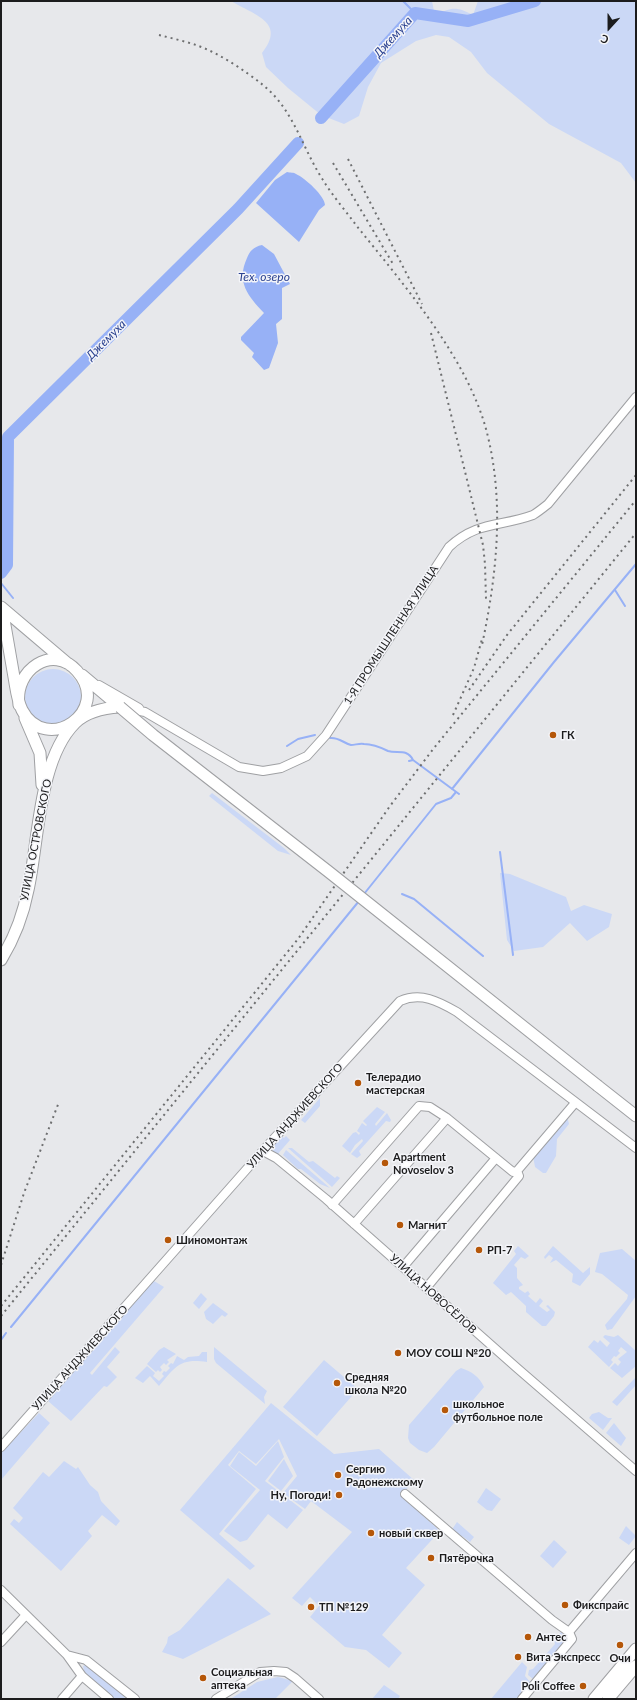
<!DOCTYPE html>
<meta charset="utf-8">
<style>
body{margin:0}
#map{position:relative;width:637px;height:1700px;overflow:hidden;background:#e7e8eb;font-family:Lato,sans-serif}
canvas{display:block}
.frame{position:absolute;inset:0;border:2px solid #1c1c1d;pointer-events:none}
.north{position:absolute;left:589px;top:8px;width:40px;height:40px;-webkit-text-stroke:3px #f4f5f9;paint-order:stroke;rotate:201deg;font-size:11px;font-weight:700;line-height:16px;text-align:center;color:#1c1c1d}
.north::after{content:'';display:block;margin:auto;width:14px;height:18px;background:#1c1c1d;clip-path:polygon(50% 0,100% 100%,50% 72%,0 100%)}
</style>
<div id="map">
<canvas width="637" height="1700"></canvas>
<div class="frame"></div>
<div class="north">С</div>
</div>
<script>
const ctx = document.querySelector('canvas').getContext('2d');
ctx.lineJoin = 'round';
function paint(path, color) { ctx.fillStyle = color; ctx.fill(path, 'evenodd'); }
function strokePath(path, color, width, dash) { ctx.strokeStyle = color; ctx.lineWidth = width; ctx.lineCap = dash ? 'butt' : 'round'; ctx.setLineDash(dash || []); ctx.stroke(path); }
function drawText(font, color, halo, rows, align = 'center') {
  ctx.font = font + ' Lato,sans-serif'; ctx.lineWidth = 3; ctx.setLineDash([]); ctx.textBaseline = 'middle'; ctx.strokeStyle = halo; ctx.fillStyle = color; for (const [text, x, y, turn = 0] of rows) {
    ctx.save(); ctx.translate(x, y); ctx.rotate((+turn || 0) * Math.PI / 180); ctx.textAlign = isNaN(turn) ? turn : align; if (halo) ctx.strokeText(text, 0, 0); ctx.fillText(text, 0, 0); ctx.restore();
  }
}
const green = new Path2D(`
 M231,1H432L435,16C451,7 456,6 473,15L478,1H636V183L621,163L549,124L487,73L471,52L449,37L436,35L416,41L381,63L368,87L359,116L344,124L321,115L288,88L266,67L262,53C287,22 254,15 231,1Z
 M25 697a28 28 0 1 1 56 0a28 28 0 1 1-56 0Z
 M212,793L284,848L291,855L278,851L209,796Z
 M500,873L510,874L566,897L571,911L584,905L612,914L609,927L587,941L570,923L543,947L514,951L507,940Z
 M320,1098V1106L305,1123L301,1120Z
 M377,1107L385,1112L375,1124L376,1126L387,1113L391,1120L390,1122L386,1121L359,1151L361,1155L357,1158L351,1154L363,1141L362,1139L355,1145L350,1153L342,1146L353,1133L356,1132L359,1135L360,1133L357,1131L362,1123L366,1126L367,1125L363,1121Z
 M567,1116L569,1124L557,1139L556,1156L546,1173H543L535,1167L533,1156Z
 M281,1136L284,1138L286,1136L290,1140L277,1155L273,1151L272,1147Z
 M288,1148H292L309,1162L313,1161L335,1178L337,1176L340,1178L332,1187Z
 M286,1150L330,1188L320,1184L301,1169H298L283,1155Z
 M518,1246L529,1256L525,1259L521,1257L514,1265L517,1268V1278L523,1285L519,1287V1289L525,1293L528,1291L530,1294L528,1296L536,1303L540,1298L543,1301L539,1306L547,1312L550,1310L546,1306L548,1305L555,1312L554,1316L546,1326H542L526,1312V1306L511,1292L506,1295L493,1283L516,1254L514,1251Z
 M553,1246L583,1273L590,1267V1274L580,1286L572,1282L573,1274L556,1260L550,1263L553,1258L549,1255L545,1259L544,1257Z
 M622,1249L636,1261V1296L612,1329L607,1330L605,1325L627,1299L628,1295L602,1274L595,1272L600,1253Z
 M154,1281L164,1287L90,1373L92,1375L115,1347L120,1352L107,1367L117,1377L107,1387L104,1386L71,1421L48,1401L148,1285Z
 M201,1293L207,1299L199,1309L193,1303Z
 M213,1303L228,1314L225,1317L222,1315L213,1324L206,1319L204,1312Z
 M605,1335L614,1337L618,1335L636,1351V1366L622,1378L610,1368L615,1363L618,1366L621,1362L618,1359L627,1352L621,1347L618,1351L620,1353L616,1357L614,1356L611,1360L613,1362L609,1367L588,1347L594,1340L598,1343L600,1340L607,1347L610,1343L603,1337Z
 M164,1347L176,1354L167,1360L169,1362L166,1365L164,1363L160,1367L162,1370L160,1372L158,1370L156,1372L147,1364L159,1350Z
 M214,1347L267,1391L264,1397L265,1404L216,1363L214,1359Z
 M202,1352H207V1362C180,1358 176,1366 159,1386L150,1376L143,1383L135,1378L147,1366L155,1373L153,1376L159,1381L164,1376L162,1374L164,1371L166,1372L170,1368L168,1366L171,1363L173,1364L177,1356L184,1360L188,1357L199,1356Z
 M324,1360L358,1389L317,1436L283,1407Z
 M461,1368C472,1372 479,1376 484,1387L434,1447L427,1453L419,1450L410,1443L408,1438L409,1425L456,1371Z
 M636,1377V1385L617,1406L612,1402Z
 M271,1403L334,1454L379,1449L414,1480L401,1496L440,1531L406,1568L425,1585L382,1635L402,1653L389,1668L366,1650L345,1647L310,1617L319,1606L310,1597L302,1606L292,1598L352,1532L311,1501L305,1509L283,1493L297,1476L279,1439L256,1464L239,1451L228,1465L256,1489L219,1534L255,1566L250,1570L180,1510Z
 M599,1412L608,1418H612L603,1430L589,1418L592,1414Z
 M39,1413L50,1423L1,1480V1453Z
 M614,1423L626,1438L621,1446L606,1433Z
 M278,1441L284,1457L265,1481L303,1510L287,1529L268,1514L247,1540L240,1542L224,1531L260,1490L230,1466L239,1452L256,1466Z
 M284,1459L293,1476L281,1491L268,1481Z
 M64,1461L76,1469L78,1467L90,1485L98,1492L101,1501L120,1521L116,1526L102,1515L88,1531L92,1536L61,1571L10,1524L14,1519L19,1523L23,1518L13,1508L43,1472L49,1477Z
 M486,1488L501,1499L492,1511L487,1510L477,1502Z
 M457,1522L474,1537L470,1542L462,1536L459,1538L451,1531Z
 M626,1526L636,1536L629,1545L619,1538Z
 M554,1540L567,1552L553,1568L540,1556Z
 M228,1578L271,1614L183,1659L162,1652L167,1643L168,1637L180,1630Z
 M561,1632L567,1639L533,1679L528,1675L529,1670L533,1669L555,1644L554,1640Z
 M522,1662L527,1667L525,1676L531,1683L517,1699H491Z
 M88,1664L111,1682L126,1699H112L85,1676L83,1666Z
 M278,1677L293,1681L275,1699L232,1698L257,1682Z
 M384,1685L400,1696L398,1699H372Z`);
const water = new Path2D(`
 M287,172C290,173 294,172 296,174C305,178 325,196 325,205L319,210L299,242L256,203L275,180Z
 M262,245L274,254L290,284L282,288V319L276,324L278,343L269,368L264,370L252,357L254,353L241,340V337L264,313C248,296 236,282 247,258C250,251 253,247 262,245Z`);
const stream = new Path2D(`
 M403,1L415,13
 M1,583L13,598
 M615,590L625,606
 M330,738C339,737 343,743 351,745C355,745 360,743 364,744C372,744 380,747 388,751C397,754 407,748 413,760
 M287,746L298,739L315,735
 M409,761L413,760L459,794
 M452,789L554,662L636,564
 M500,852L513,955
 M364,894L436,804L451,798L456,792
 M402,894L414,899L483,956
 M11,1327L359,901
 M1,1340L6,1333`);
const river = new Path2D(`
 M321,118L415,13L468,21L535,1
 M1,573L7,565L8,437L238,209L298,143`);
const street = new Path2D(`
 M99,685L139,708
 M120,707L145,712L239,767L263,771L281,768L307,756L326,735L449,547C477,521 500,527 533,515C538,512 543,508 548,504L636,397
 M447,1118L513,1172L517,1171L575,1103
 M263,1151L276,1158L326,1199L517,1368L636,1471
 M332,1205L419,1106L430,1107L447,1118L354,1224
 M403,1267L496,1158
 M427,1287L519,1176L517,1171
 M1,1447L268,1145L400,1001C421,992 438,1001 457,1012L636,1148
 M405,1494L552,1620L569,1632
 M1,1590L67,1655L86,1660L135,1699
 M1,1642L25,1616
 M67,1655L82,1676L109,1699
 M62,1699L82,1676
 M216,1699L260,1672L274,1671L286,1672L295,1678L319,1699
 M522,1699L572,1639L569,1632L636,1553`);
const secondary = new Path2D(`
 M1,607L67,663
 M2,608C6,631 10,654 14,677C16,688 17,700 22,710C46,756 113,711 77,671C53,644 14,669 19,705
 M82,675L120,707
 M25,718L40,753L42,785
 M1,960C15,937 23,916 28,890C39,841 38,760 75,723C87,711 104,708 120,707
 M598,1086L636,1116
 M594,1699L636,1649
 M608,1699L636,1666`);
const rail = new Path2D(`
 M159,35C171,38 184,41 196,45C219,53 244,70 263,85C294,110 302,148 323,180C332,195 345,210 356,225C403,284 466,356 486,429C505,500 497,574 482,645
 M348,159L422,304
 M333,163L393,264
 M431,333L483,545L485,564L486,599
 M469,690L507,635L636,475
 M453,715L474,668L482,639
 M1,1265L24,1193L59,1102
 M1,1306L298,939L390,806L434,748L636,500
 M1,1316L636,533`);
const secondaryBridge = new Path2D(`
 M120,707L153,735L329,872L598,1086`);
const markers = [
 [553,735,4,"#b55709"],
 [358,1083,4,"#b55709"],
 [385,1163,4,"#b55709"],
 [400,1225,4,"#b55709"],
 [168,1240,4,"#b55709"],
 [479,1250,4,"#b55709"],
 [398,1353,4,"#b55709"],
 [337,1383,4,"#b55709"],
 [445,1410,4,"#b55709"],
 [338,1475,4,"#b55709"],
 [339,1495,4,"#b55709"],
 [371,1533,4,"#b55709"],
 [431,1558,4,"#b55709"],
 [565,1605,4,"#b55709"],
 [311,1607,4,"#b55709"],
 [528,1637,4,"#b55709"],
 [620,1645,4,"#b55709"],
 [518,1657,4,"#b55709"],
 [203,1678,4,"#b55709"],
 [583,1686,4,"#b55709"]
];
const streetNames = [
 ["1-Я ПРОМЫШЛЕННАЯ УЛИЦА",391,635,-57],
 ["УЛИЦА ОСТРОВСКОГО",36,840,-79],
 ["УЛИЦА АНДЖИЕВСКОГО",295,1116,-48],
 ["УЛИЦА НОВОСЁЛОВ",433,1294,42],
 ["УЛИЦА АНДЖИЕВСКОГО",80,1358,-48]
];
const poiNames = [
 ["ГК",561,735],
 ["Телерадио",366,1077],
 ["мастерская",366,1090],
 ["Apartment",393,1157],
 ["Novoselov 3",393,1170],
 ["Магнит",408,1225],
 ["Шиномонтаж",176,1240],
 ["РП-7",487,1250],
 ["МОУ СОШ №20",406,1353],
 ["Средняя",345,1377],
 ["школа №20",345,1390],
 ["школьное",453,1404],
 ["футбольное поле",453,1417],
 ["Сергию",346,1469],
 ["Радонежскому",346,1482],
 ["Ну, Погоди!",331,1495,"right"],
 ["новый сквер",379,1533],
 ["Пятёрочка",439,1558],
 ["Фикспрайс",573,1605],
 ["ТП №129",319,1607],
 ["Антес",536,1637],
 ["Вита Экспресс",526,1657],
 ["Очи",620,1658,"center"],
 ["Социальная",211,1672],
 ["аптека",211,1685],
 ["Poli Coffee",575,1686,"right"]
];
const waterNames = [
 ["Джемуха",393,37,-48],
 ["Тех. озеро",264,277],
 ["Джемуха",106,340,-45]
];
paint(green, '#cbd8f6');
paint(water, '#97b1f6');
strokePath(stream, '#97b1f6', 2);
strokePath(river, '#97b1f6', 12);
strokePath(street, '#9fa0a3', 10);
strokePath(secondary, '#9fa0a3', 13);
strokePath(street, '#fff', 8);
strokePath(secondary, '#fff', 11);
strokePath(rail, '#6e6f70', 2, [2, 4]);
strokePath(secondaryBridge, '#9fa0a3', 13, []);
strokePath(secondaryBridge, '#fff', 11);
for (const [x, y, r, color] of markers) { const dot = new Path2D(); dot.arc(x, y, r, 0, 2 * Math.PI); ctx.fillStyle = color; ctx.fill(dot); strokePath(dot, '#f4f5f9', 1.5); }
drawText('11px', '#1c1c1d', '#f4f5f9', streetNames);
drawText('bold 11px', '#1c1c1d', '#f4f5f9', poiNames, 'left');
drawText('italic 12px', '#2a4190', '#f4f5f9', waterNames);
</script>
